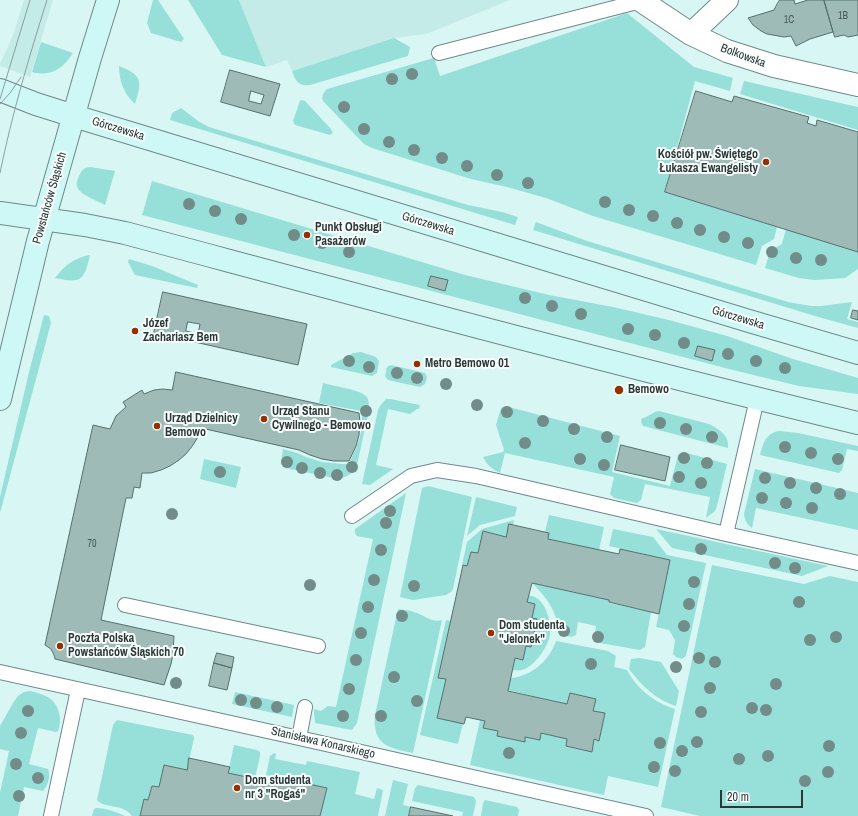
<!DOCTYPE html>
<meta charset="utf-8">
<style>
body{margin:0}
#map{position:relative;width:858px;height:816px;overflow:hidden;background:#d8f6f4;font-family:"Archivo Narrow",sans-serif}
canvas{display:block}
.scale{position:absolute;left:720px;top:790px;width:83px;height:18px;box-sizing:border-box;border:2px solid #2c3837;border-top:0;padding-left:5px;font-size:12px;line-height:14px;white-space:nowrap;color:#2c3837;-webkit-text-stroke:3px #f8fefd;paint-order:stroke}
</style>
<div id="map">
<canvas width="858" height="816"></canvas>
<div class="scale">20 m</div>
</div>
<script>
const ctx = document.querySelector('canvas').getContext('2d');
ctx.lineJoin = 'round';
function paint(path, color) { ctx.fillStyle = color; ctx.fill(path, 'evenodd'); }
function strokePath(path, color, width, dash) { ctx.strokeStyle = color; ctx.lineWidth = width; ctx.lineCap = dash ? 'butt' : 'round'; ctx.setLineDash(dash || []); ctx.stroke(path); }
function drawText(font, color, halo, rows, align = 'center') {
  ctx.font = font + ' "Archivo Narrow",sans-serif'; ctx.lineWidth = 4; ctx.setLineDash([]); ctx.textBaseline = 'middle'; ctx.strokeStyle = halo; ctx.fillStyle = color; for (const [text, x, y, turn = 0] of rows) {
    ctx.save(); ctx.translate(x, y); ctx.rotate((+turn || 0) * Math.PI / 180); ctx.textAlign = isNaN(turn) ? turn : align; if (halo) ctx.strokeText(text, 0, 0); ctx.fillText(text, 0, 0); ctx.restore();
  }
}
const built = new Path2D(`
 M24,0H53L30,77L0,66V63L7,49L13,35Z
 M239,0H510L426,34L394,38L388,40L292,71L287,60L266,67Z`);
const green = new Path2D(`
 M153,0H158L184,39L181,42L151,33L147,23Z
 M188,0H239L266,67L222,55Z
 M627,13L694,67L733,78L730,91L695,81L665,192L777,227L774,239L762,246L756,265L593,216L546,198L507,187L471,179L372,148L364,144L324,102L322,99L323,94L327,89L434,58L440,76Z
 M394,38L410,47L408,56L310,85C298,86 296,82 292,71Z
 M41,42L73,53C63,69 51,77 32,72Z
 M119,66C143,75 142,82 135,104C124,94 119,81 119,66Z
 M744,81L858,107V130L740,94Z
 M301,100L305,101L331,129L333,133L330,135L295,125L293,121L300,101Z
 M181,108L198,121L209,127L468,205L502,212L518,217L515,225L170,120L172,113Z
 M90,167L115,171L105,205C98,201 78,194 77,186C76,182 78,179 79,176C82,170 83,168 90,167Z
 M152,181L465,275L549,295L613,307L669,320L727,336L793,359L858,378V394L799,386L729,369L142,215Z
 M536,222L587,241L788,302L811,306H821L852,302L847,319L858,322V328L815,316L533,230Z
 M786,229L858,252V269L845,278L815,280L799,278L765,268L770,251L782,244Z
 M90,255C84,280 82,284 55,278C65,265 74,258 90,255Z
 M129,259L152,266L198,285L197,288L135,275L128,262Z
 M44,315L49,316L51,323L0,513V497L30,368Z
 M361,352L376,357L379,361L377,373L372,376L331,367V365L353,353Z
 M391,365L425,373L427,377L425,384L420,387L388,380L385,376L387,367Z
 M323,383C333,386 362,390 367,397C369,401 369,406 369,410L357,465C354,473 347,477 339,479L285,468L281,462L283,449L297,453L306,457L322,462L342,464H349C357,446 365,431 361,411L319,403Z
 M386,399H390L420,405L419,409H417L410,414L388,409L376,465L393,469L370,485L362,484L378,410L380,406Z
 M505,406L620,436L612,472L670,486L678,455L683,452L727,464L717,506L715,511L706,518L710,497L645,484L641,500L637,503L614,498L610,494L614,477L505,453L500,473C492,469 487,465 483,457L503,452L504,450L496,425L501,408Z
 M659,411L709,424C719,429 730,436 728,448L643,426L641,422L642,418H644L655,412Z
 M780,431L798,433L858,446V451L847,449L842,470L839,473L760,455C763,444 766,432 780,431Z
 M204,459L241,467L236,488L200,479Z
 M755,469L858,493V530L756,508L752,528C747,524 745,521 744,514Z
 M428,486L472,497L453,589L451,592L446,595L413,600L400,597L422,488Z
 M406,493L357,723L352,730L315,723L314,714V709L321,711L328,706L336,707L373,539L357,536L355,533V529Z
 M476,497L517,507L515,516L480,525L467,536Z
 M549,515L604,527L599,550L548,539L549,533L545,532Z
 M514,520L513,525L506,537L483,531L478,553L471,552L467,566L462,565L467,542L482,529Z
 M613,529L653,537L667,555L706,563L686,656L682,659L676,657L673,654L675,640L669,630L656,627L670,560L609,546Z
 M656,529L828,566L802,576L672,548Z
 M712,565L804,584L830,576L858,582V816H700L661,807Z
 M532,583L609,600V603L651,612L645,647L640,650L600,643L594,637L596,626L578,622L576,635L571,637L559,634C557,629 558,623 556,618C552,604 542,593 532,583Z
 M529,595C531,596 533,596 535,597C546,602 552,624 550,635C548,647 534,667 522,670C519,671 516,670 513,670L515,658L523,660L526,646L537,619L532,618L535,604L527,602Z
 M398,609C403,610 409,610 414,612C425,615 430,623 442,620L413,753C389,748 372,745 375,715Z
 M446,620L451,621L446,679L437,718L463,723L458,744L420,735Z
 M556,641L608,651L616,656L614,667L627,670C636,688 655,703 675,709L658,787L608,776L604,795L470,765L480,720L485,721L483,728L498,731L497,736L525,742V737L540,740L541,733L567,739L566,746L592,752L594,739L599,740L605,713L593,711L596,699L570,693L567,704L508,690L511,678C532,676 549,661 556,641Z
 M640,658L661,662L679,691L676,706C656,700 641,685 629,669L631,659Z
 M30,691C38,693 46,695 52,700C60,708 62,721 58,731L56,732L38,728L29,764L48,769C51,775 48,786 43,791L24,787L18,816H0V793L9,751L0,749V726L13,703L18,696L24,692Z
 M235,692L294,705L292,717L232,704Z
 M117,720L193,735L194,738L187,770L164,765L159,787L152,786L148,800L144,799L140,816H132C123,803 104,809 97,800L113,725L115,722Z
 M234,745L257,750L260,752V756L255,778L228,773Z
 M274,753L276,754L275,759L306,765L307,761L360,772L355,794L374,799L377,788L383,790L378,816H320L327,788L266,775L270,756Z
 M393,780L408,784L403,805L411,807L409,816H385Z
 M418,785L474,797L476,801L473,816H462L463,812L412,801L415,788Z
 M485,800L517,807L519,810L518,816H481L483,803Z
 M96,808C105,808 117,812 125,816H92L94,809Z`);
const building = new Path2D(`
 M780,0H794L795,4L808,0H824L833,32L810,39L796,46L791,36L784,37L767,34L761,31L753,25L748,18L774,10L777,4Z
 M824,0H858V35L848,37L844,35L835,37Z
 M230,70L280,84L270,116L221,102Z
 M251,91L264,95L261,104L249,101Z
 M696,91L732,102L734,96L809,117L807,123L816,126L817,120L858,132V252L665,192Z
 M431,276L448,280L445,291L428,286Z
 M163,292L307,324L298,365L154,333Z
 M853,310L858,311V320L851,318Z
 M188,322L200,324L198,334L186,331Z
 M698,346L715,350L712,361L695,356Z
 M176,372L359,413L360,422L359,435L356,446L349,461H334L322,459L310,455L299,450L201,428L198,437L193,445L186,454L179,460L170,466L161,470L151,473H142L140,488L134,487L132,498H126L101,620L174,636L173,654L171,664L164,685L55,659L54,655L51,649L45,645L93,425L110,429L116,416L126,407L123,402L142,390L144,394L154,390L163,389L172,390Z
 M621,445L670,457L665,481L615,470Z
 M509,524L549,533L548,539L619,554L620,549L670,560L659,614L609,602V600L532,583L527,602L535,604L532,618L537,619L531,647L526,646L523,660L515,658L508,691L567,704L570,693L596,699L593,711L605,713L599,741L594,739L592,752L566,746L567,739L541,733L540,740L525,737V742L497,736L498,731L483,728L485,721L466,717L464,724L437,718L446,679L438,678L463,565L467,566L471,552L478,553L483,531L506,537Z
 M217,653L234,657L232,668L214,663Z
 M214,663L232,668L227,690L209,686Z
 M189,758L230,767L228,773L275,783L277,777L327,788L320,816H140L144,799L148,800L152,786L159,787L164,765L187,770Z
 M411,807L453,816H409Z`);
const service = new Path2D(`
 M439,53L641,1
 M352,516L411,476L437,470L476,476L726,534L858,563
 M726,534L757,399
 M125,605L318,646
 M0,672L299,738L646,816
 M299,738L305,707
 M51,816L78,690`);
const minor = new Path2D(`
 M640,0L691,34L727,51L774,66L858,85
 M691,34L727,0`);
const secondary = new Path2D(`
 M0,90L36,104L74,116L749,321L858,353
 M0,213L85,225L125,233C369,298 612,364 858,423
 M0,399L38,241L90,58L108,0`);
const tram = new Path2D(`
 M0,99L30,0
 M0,104L10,93L21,77
 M0,173C12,114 29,57 47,0`);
const trees = [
 [412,74],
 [392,79],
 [344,107],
 [364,129],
 [389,142],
 [414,150],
 [442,158],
 [467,166],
 [497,175],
 [528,183],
 [605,202],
 [189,204],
 [629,210],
 [215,211],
 [653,216],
 [241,219],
 [677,223],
 [700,230],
 [294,235],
 [724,237],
 [322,243],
 [748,243],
 [349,252],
 [772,252],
 [796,258],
 [821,260],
 [525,298],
 [552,306],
 [581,314],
 [628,329],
 [655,335],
 [684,343],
 [728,354],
 [349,361],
 [756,361],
 [369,367],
 [785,368],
 [397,373],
 [417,378],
 [446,384],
 [477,405],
 [366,411],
 [507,412],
 [543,421],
 [660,423],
 [574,429],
 [686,429],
 [607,437],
 [712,437],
 [525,443],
 [785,447],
 [811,453],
 [684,458],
 [580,459],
 [838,459],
 [287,462],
 [707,463],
 [604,465],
 [352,467],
 [302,468],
 [220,472],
 [320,473],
 [337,475],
 [679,477],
 [765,478],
 [701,483],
 [790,483],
 [816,488],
 [840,494],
 [762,498],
 [786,503],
 [812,508],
 [390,511],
 [172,514],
 [386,523],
 [701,549],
 [381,550],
 [775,563],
 [795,568],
 [374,580],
 [694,582],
 [310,585],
 [414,586],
 [799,602],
 [689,604],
 [368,607],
 [402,616],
 [684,626],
 [564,631],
 [361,633],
 [598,637],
 [836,637],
 [810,640],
 [699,658],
 [356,660],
 [715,662],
 [591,664],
 [676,667],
 [394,677],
 [176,683],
 [776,684],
 [710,688],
 [349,689],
 [241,700],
 [417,701],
 [256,703],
 [277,707],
 [752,708],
 [766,710],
 [28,711],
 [701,712],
 [343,716],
 [381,716],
 [21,733],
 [697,742],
 [660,743],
 [829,746],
 [682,751],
 [509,753],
 [768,756],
 [739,759],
 [16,764],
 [654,767],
 [675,771],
 [828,772],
 [38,778],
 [805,781],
 [19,796]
];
const markers = [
 [766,162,4,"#953000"],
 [307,235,4,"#953000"],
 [135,331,4,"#953000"],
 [417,364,4,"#953000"],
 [619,390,5,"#953000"],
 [264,419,4,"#953000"],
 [157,426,4,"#953000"],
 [491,633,4,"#953000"],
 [60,646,4,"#953000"],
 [237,788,4,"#953000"]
];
const numberNames = [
 ["1B",843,16],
 ["1C",789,20],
 ["70",92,544]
];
const streetNames = [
 ["Bolkowska",743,56,20],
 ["Górczewska",118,129,17],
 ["Powstańców Śląskich",50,198,-74],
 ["Górczewska",428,224,17],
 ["Górczewska",738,318,17],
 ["Stanisława Konarskiego",323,743,13]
];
const poiNames = [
 ["Kościół pw. Świętego",758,155,"right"],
 ["Łukasza Ewangelisty",758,169,"right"],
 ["Punkt Obsługi",315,228],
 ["Pasażerów",315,242],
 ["Józef",143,324],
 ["Zachariasz Bem",143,338],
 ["Metro Bemowo 01",425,364],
 ["Bemowo",628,390],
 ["Urząd Stanu",272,412],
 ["Cywilnego - Bemowo",272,426],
 ["Urząd Dzielnicy",165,419],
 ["Bemowo",165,433],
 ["Dom studenta",499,626],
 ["\"Jelonek\"",499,640],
 ["Poczta Polska",68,639],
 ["Powstańców Śląskich 70",68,653],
 ["Dom studenta",245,781],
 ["nr 3 \"Rogaś\"",245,795]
];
paint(built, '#c4ebe8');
paint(green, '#97dfd9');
paint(building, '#9ebbb8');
strokePath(building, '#55706d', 1);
strokePath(service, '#6e8a88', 16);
strokePath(minor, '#6e8a88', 24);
strokePath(secondary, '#6e8a88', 24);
strokePath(service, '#fff', 14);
strokePath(minor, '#fff', 22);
strokePath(secondary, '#cef8f6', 22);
strokePath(tram, '#8aa09e', 1);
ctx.fillStyle = '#728c8a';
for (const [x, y] of trees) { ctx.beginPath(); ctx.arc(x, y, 6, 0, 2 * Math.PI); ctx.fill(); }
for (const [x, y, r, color] of markers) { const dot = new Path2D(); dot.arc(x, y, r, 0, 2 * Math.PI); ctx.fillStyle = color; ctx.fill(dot); strokePath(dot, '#f8fefd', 1.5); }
drawText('10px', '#485957', null, numberNames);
drawText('12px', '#2c3837', '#f8fefd', streetNames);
drawText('bold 12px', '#2c3837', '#f8fefd', poiNames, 'left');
</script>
